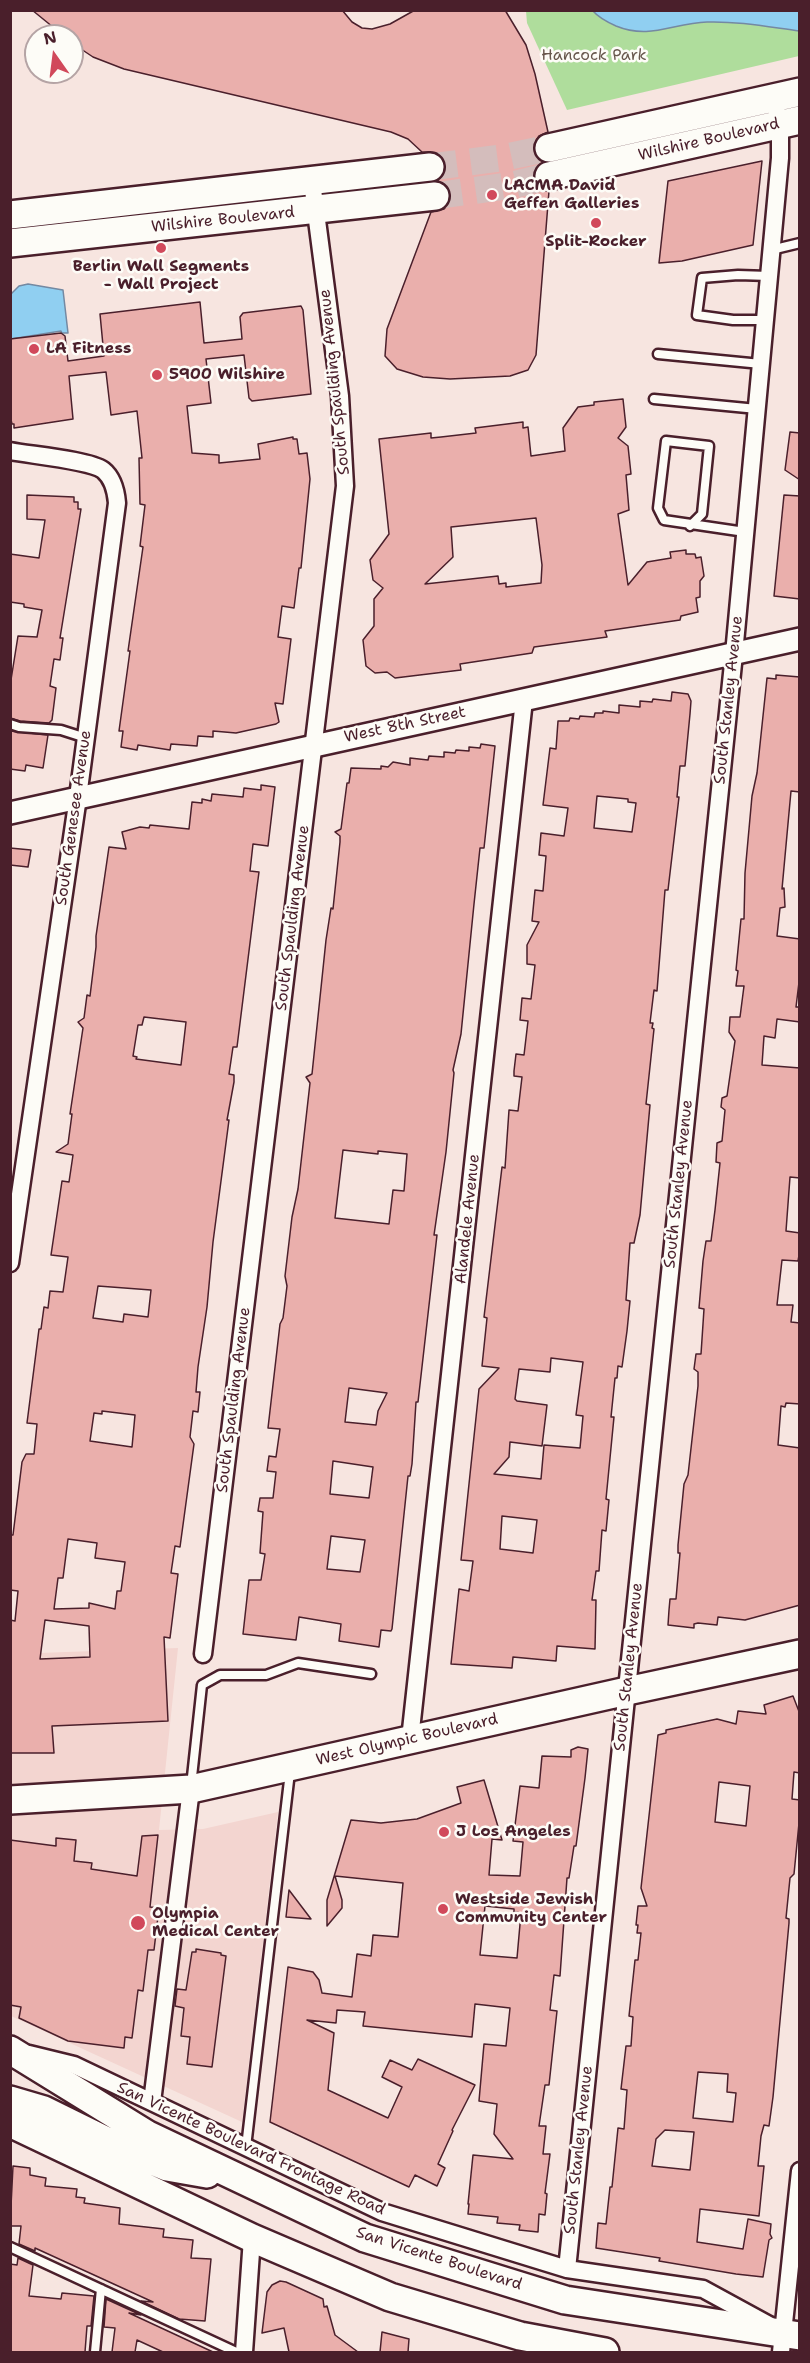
<!DOCTYPE html>
<style>
body{margin:0}
#map{position:relative;width:810px;height:2363px;overflow:hidden;background:#f7e5e0;font-family:"Shantell Sans",sans-serif}
canvas{display:block}
.frame{position:absolute;inset:0;border:12px solid #4a1f2b;pointer-events:none}
.north{position:absolute;left:24px;top:24px;width:60px;height:60px;box-sizing:border-box;background:#fdfcf7;border:2px solid #b5a4a5;border-radius:50%;rotate:346deg;font-size:16px;font-weight:700;line-height:24px;text-align:center;color:#4a1f2b}
.north::after{content:'';display:block;margin:auto;width:21px;height:27px;background:#d1495b;clip-path:polygon(50% 0,100% 100%,50% 72%,0 100%)}
</style>
<div id="map">
<canvas width="810" height="2363"></canvas>
<div class="frame"></div>
<div class="north">N</div>
</div>
<script>
const ctx = document.querySelector('canvas').getContext('2d');
ctx.lineJoin = 'round';
function paint(path, color) { ctx.fillStyle = color; ctx.fill(path, 'evenodd'); }
function strokePath(path, color, width, dash) { ctx.strokeStyle = color; ctx.lineWidth = width; ctx.lineCap = dash ? 'butt' : 'round'; ctx.setLineDash(dash || []); ctx.stroke(path); }
function drawText(font, color, halo, rows, align = 'center') {
  ctx.font = font + ' "Shantell Sans",sans-serif'; ctx.lineWidth = 5; ctx.setLineDash([]); ctx.textBaseline = 'middle'; ctx.strokeStyle = halo; ctx.fillStyle = color; for (const [text, x, y, turn = 0] of rows) {
    ctx.save(); ctx.translate(x, y); ctx.rotate((+turn || 0) * Math.PI / 180); ctx.textAlign = isNaN(turn) ? turn : align; if (halo) ctx.strokeText(text, 0, 0); ctx.fillText(text, 0, 0); ctx.restore();
  }
}
const built = new Path2D(`
 M178,1648L159,1830L203,1829L278,1812L242,2122L11,2016V1654Z`);
const green = new Path2D(`
 M526,11H799V56L567,110L527,23Z`);
const water = new Path2D(`
 M593,11H799V31C769,27 738,21 707,22C673,23 650,40 616,26C607,22 599,18 593,11Z
 M28,284L63,290L68,333H62L61,331L11,339V294L19,286Z`);
const building = new Path2D(`
 M32,10H342L352,22L362,28L372,29L390,24L415,10H505L526,45L535,74L548,132L539,136L534,144V152L543,162L534,171V180L538,187L549,191L536,355L528,370L510,376L450,379L423,377L397,369L385,356L387,329L431,212L444,209L450,202L451,195L448,187L437,181L444,174L446,166L443,158L437,153L422,152L408,139L391,132L124,69L93,57L72,43V36H64Z
 M762,161L753,245L682,261L659,263L668,181Z
 M200,302L204,343L242,339L240,317L243,313L301,306L303,310L311,394L252,401L249,398L244,355L206,359L211,403L187,406L192,453L219,455V463L260,459L258,444L293,437V439H297L299,454L307,453L310,479L301,568H299L294,608L282,606L278,637L291,639L283,704L275,703L279,722L276,724L236,733L213,731V737L198,736L197,746L171,744L170,750L138,745L137,750L121,747L123,731H119L130,651H128L143,547L140,546L145,505L140,504L139,458H142L137,411L111,415L106,372L69,376L73,419L14,428V424H12L10,416V339L61,333L65,336L68,361L104,356L100,314Z
 M623,399L626,427L618,438L628,446L631,474L626,475L629,510L618,514L628,585L647,562L671,558L670,552L686,550V554H695L696,558L701,557L704,576L700,581V597L696,598L698,612L681,616L680,620L605,631L607,637L534,647L532,653L460,664L461,670L395,678L387,672L375,673L366,666L363,640L374,626V599L383,588L373,580L370,560L389,534L379,439L431,433V438L441,437L476,433L475,428L523,422V428L528,427L531,456L565,451L563,428L578,407L594,405V402ZM536,518L542,565L541,583L506,587V583L499,584L498,576L425,584L453,557L451,527Z
 M790,432L800,433V480L785,470Z
 M27,495L74,497V502H78V509H81L60,638H63L60,660L54,659L50,686L56,688L52,720L49,723L20,721L10,718V686L18,636L37,637L42,610L24,607V604L10,602V554L39,558L45,520L27,519Z
 M784,495L800,496V599L774,596Z
 M776,675L800,677V792L791,791L782,889L784,888L785,907L780,908L777,936L800,939V974L796,1007H800V1022L777,1019L775,1038L764,1036L762,1065L800,1068V1178L790,1177L786,1231L800,1233V1250L798,1261L782,1260L777,1305H793L791,1322L800,1323V1404L786,1403L785,1407L781,1406L778,1445L800,1448V1605L745,1620L718,1617L717,1625L698,1623L694,1624V1628L668,1625L669,1610L670,1599H676L680,1553H678V1545L684,1484L688,1475L698,1386V1372L694,1369L696,1354H701L704,1309L699,1308L703,1261L706,1241H711L715,1210L720,1163L716,1162L717,1143L722,1141L725,1110L721,1107L722,1098L727,1096L735,1041L729,1032L730,1017H740L744,986H736L738,971L736,970L741,919H744L745,873L752,796L757,773L767,678L776,679Z
 M672,692L688,694L691,701L690,714L685,766H680L677,797H679L668,890H665L657,991L654,990L650,1023H653L652,1028L654,1029L646,1104L650,1105L640,1215L634,1243H630L626,1300L630,1301L627,1331L622,1367L618,1366L617,1378H615L611,1417H614L606,1499L609,1500L606,1531L602,1530L599,1571H596L592,1600H596L595,1649L557,1646L556,1661L513,1657L512,1668L451,1664L459,1589L469,1591L473,1561L461,1560L479,1389L499,1368L482,1366L487,1318L484,1317L502,1167L505,1168L509,1110L518,1111L522,1077L514,1076V1071L516,1054L524,1055L528,1021L520,1020L522,998L531,999L535,965L527,964V945L539,922L532,921L535,890L543,891L546,856L539,855L541,833L564,836L568,808L543,805L550,748L556,749L558,721H569L570,718L579,719L580,716L594,717L595,713H603V711L619,713V705L640,707V701L652,702L653,699L671,701ZM597,796L628,799V802L636,803L632,832L594,828ZM551,1358L583,1362L576,1415L583,1416L580,1448L544,1445L541,1479L494,1474L509,1457L510,1442L542,1446L547,1405L517,1401L515,1399L519,1369L550,1372ZM502,1516L537,1520L533,1553L500,1549Z
 M10,731L48,735L43,768L26,765L25,771L10,769Z
 M481,744L495,746L484,848H480L474,904L461,1034L453,1070L454,1073L446,1152L434,1235H437L418,1402H416L412,1464L410,1476H408L392,1629L391,1631L381,1630L379,1647L339,1641L341,1624L299,1617L296,1640L243,1634L249,1580H261L265,1554L260,1553L263,1512L258,1511L260,1498H273L276,1472L267,1471L269,1456L276,1457L280,1429L268,1428L280,1324L283,1318L287,1286L285,1276L292,1217L298,1189L310,1083L306,1077L312,1074L326,940L331,908L333,909L340,842V836L335,832L341,829L347,783H349L351,768L381,769V766L388,767L393,762L410,765V758L428,760L429,756L444,757V752L455,753L456,750L469,751V747L480,748ZM343,1150L378,1154V1151L407,1154L404,1191L393,1190L389,1224L335,1218ZM349,1388L387,1393L378,1411L376,1425L345,1422ZM333,1461L373,1467L369,1498L330,1494ZM331,1536L365,1540L360,1572L327,1569Z
 M261,785L275,787L268,846L253,844L250,871L259,872L257,887L237,1047H233L229,1074L234,1075V1082L227,1120H229L213,1242L207,1307L198,1367L196,1392H200L198,1412L193,1411L190,1437L194,1444L180,1547L175,1546L171,1573L178,1574L170,1638L164,1637L168,1721L52,1726L54,1753H10V1620L15,1621L18,1591L10,1590V1535H13L22,1462L26,1454H34L37,1424L27,1423L39,1329H41L44,1307L48,1308L50,1291L63,1292L68,1257L51,1255L62,1181L69,1182L73,1155L56,1152L68,1144L72,1114H70L83,1028L78,1022L84,1018L87,995L90,996L96,947V936L109,847L126,849L122,832L140,827L149,828L150,825L189,829L192,802L202,803V799L211,801L212,794L243,797L244,788L261,790ZM144,1017L186,1022L181,1065L136,1059L137,1057L133,1056L138,1025H142ZM98,1286L151,1290L148,1317L124,1314L123,1322L93,1318ZM102,1411L135,1415L132,1447L90,1441L94,1413L102,1414ZM68,1539L97,1543L95,1558L125,1562L121,1591H117L115,1609L89,1603V1608L54,1609L58,1578H63ZM45,1620L89,1626L90,1657L40,1659Z
 M10,848L31,850L28,867L10,865Z
 M793,1696L800,1714V1773L794,1772L792,1799L800,1800V1813L794,1874L790,1878L786,1918L789,1919V1923L773,2097L769,2126L764,2125L761,2136L758,2166H764L759,2216L700,2209L697,2242L743,2249L748,2219L771,2224L770,2234L772,2238L769,2240L763,2277L736,2274L659,2261L660,2258L596,2248L598,2223L606,2224L610,2187H612L618,2128L624,2129L627,2090L621,2089L626,2046H631L633,2017L629,2016L635,1960H638L641,1933H637L638,1925H636L638,1906H647L641,1888L658,1735L666,1733V1730L717,1719L736,1724L738,1711L766,1714L764,1705ZM719,1782L750,1786L746,1826L715,1822ZM698,2072L728,2074L727,2092L736,2093L733,2122L693,2118ZM665,2130L694,2132L690,2170L652,2166L656,2139Z
 M578,1747L588,1749L585,1778L576,1846H574L569,1878H567L560,1976L554,1975L550,2010L557,2011L549,2085H545L539,2126H546L543,2154H550L545,2193L547,2194L545,2215L539,2214L538,2232L519,2230L520,2225L497,2223L498,2217L468,2214L469,2204H468L473,2155L513,2159L494,2134L497,2104L479,2101L484,2044L506,2046L510,2008L475,2004L472,2037L363,2026L365,2012L337,2010L336,2023L307,2020L334,2033L328,2090L388,2118L402,2087L382,2077L390,2060L412,2070L418,2059L475,2085L452,2130L453,2131L438,2164L445,2168L437,2186L415,2175L409,2187L270,2122L288,1967L313,1972L319,1980L322,1993L352,1997L357,1954L371,1956L373,1935L398,1937L403,1883L335,1876L342,1900V1908L327,1926V1900L351,1820L381,1823L417,1819L461,1803L457,1787L484,1780L502,1840L492,1839L489,1875L520,1876L523,1842L513,1841L520,1786L539,1788L542,1756L571,1757V1750ZM485,1906L514,1909V1912L521,1913L517,1958L480,1955Z
 M158,1835L150,1907L159,1908L154,1950H148L143,1991L138,1990L132,2038L125,2037L124,2048L68,2041L19,2018L21,2007L10,2005V1840L56,1846V1838L76,1840L74,1861L92,1863L91,1869L137,1876L142,1836Z
 M289,1890L311,1919L286,1917Z
 M196,1949L221,1953V1955L226,1956L212,2067L187,2064L190,2037L181,2036L184,2008L175,2006L177,1989L186,1990L192,1952H196Z
 M13,2166L30,2168V2175L46,2178L45,2186L77,2189L76,2197L85,2198L84,2203L120,2208L119,2224L164,2229L163,2237L193,2240L191,2258L211,2259L205,2321L179,2319L141,2301L153,2302L35,2248V2251L19,2244L21,2226H10Z
 M18,2258L33,2265L29,2296L61,2299L62,2293L94,2296L91,2326H87L85,2352H10V2264L17,2265Z
 M280,2281L286,2282L323,2299L324,2307L327,2306L335,2335L358,2352H289L284,2328L262,2333L267,2292L272,2285Z
 M106,2299L141,2315L129,2313L213,2352H163L137,2340L135,2352H112L115,2328L104,2327Z
 M382,2332L409,2339L408,2352H380Z`);
const primaryTunnel = new Path2D(`
 M430,167L501,158L549,148
 M435,196L513,185L549,176`);
const service = new Path2D(`
 M771,250L800,243
 M765,320H733L697,315L702,278L738,275L769,276
 M658,354L761,364
 M654,399L757,409
 M690,526L702,514L709,446L666,441L658,508L664,520L745,532
 M10,724L19,727L61,730L86,738
 M191,1786L202,1685L220,1675H266L298,1663L371,1674
 M246,2147L290,1772
 M10,2247L236,2352
 M95,2352L101,2289`);
const minor = new Path2D(`
 M10,451C30,455 89,460 103,470C113,478 116,491 117,503L78,797L10,1263
 M203,1654L345,486L340,396L312,182
 M410,1739L524,700
 M29,2054L74,2065L382,2212L567,2269L703,2289L769,2325
 M152,2102L191,1789
 M567,2269L734,654L780,158V124L773,98
 M244,2352L252,2238
 M781,2352L800,2171`);
const tertiary = new Path2D(`
 M10,813L800,639`);
const primary = new Path2D(`
 M549,148L800,92
 M549,176L800,120
 M10,215L430,167
 M10,243L435,196
 M10,1800L191,1789L627,1691L800,1654
 M10,2050L148,2135L365,2238L565,2300L800,2336
 M10,2100L44,2110L117,2146L167,2167L207,2174
 M10,2123L252,2238L390,2297L520,2336L605,2352`);
const markers = [
 [492,195,6,"#d1495b"],
 [596,223,6,"#d1495b"],
 [161,248,6,"#d1495b"],
 [34,349,6,"#d1495b"],
 [157,375,6,"#d1495b"],
 [444,1832,6,"#d1495b"],
 [443,1909,6,"#d1495b"],
 [138,1923,8,"#d1495b"]
];
const parkNames = [
 ["Hancock Park",594,56]
];
const streetNames = [
 ["Wilshire Boulevard",709,140,-13],
 ["Wilshire Boulevard",223,220,-6],
 ["South Spaulding Avenue",335,382,-96],
 ["South Stanley Avenue",729,700,-84],
 ["West 8th Street",405,725,-12],
 ["South Genesee Avenue",74,818,-82],
 ["South Spaulding Avenue",293,918,-83],
 ["South Stanley Avenue",679,1184,-84],
 ["Alandele Avenue",468,1219,-84],
 ["South Spaulding Avenue",234,1400,-83],
 ["South Stanley Avenue",629,1667,-84],
 ["West Olympic Boulevard",407,1740,-13],
 ["San Vicente Boulevard Frontage Road",251,2149,25],
 ["South Stanley Avenue",579,2150,-84],
 ["San Vicente Boulevard",439,2259,18]
];
const poiNames = [
 ["LACMA David",504,186],
 ["Geffen Galleries",504,204],
 ["Split-Rocker",596,242,"center"],
 ["Berlin Wall Segments",161,267,"center"],
 ["- Wall Project",161,285,"center"],
 ["LA Fitness",46,349],
 ["5900 Wilshire",169,375],
 ["J Los Angeles",456,1832],
 ["Westside Jewish",455,1900],
 ["Community Center",455,1918],
 ["Olympia",152,1914],
 ["Medical Center",152,1932]
];
paint(built, '#f3d5d0');
paint(green, '#afdd9c');
paint(water, '#90cff1');
strokePath(water, '#7489a2', 1.5);
paint(building, '#eaafac');
strokePath(building, '#4a1f2b', 1.5);
strokePath(primaryTunnel, '#d4bdbc', 27, [27, 14]);
strokePath(service, '#4a1f2b', 13);
strokePath(minor, '#4a1f2b', 21);
strokePath(tertiary, '#4a1f2b', 26);
strokePath(primary, '#4a1f2b', 32);
strokePath(service, '#fdfcf7', 8);
strokePath(minor, '#fdfcf7', 16);
strokePath(tertiary, '#fdfcf7', 21);
strokePath(primary, '#fdfcf7', 27);
for (const [x, y, r, color] of markers) { const dot = new Path2D(); dot.arc(x, y, r, 0, 2 * Math.PI); ctx.fillStyle = color; ctx.fill(dot); strokePath(dot, '#fdfcf7', 2); }
drawText('16px', '#68584d', '#fdfcf7', parkNames);
drawText('16px', '#4a1f2b', '#fdfcf7', streetNames);
drawText('bold 16px', '#4a1f2b', '#fdfcf7', poiNames, 'left');
</script>
